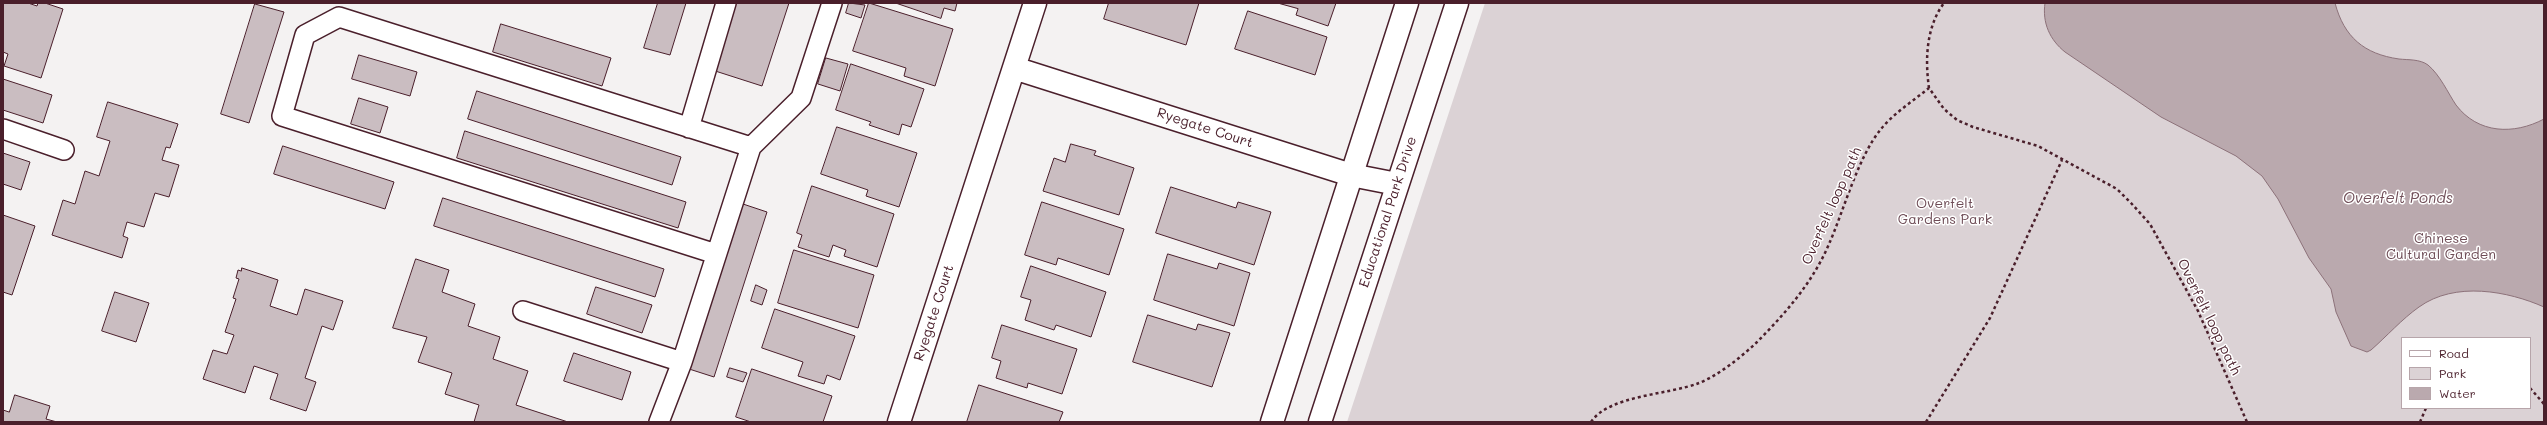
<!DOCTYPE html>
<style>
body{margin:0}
#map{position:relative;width:2547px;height:425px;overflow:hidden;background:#f4f2f2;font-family:Mali,sans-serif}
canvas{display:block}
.frame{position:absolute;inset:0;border:4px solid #4a1f2b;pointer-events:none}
.legend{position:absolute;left:2401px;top:337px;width:130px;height:72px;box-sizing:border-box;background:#fff;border:1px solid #b7a5aa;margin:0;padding:5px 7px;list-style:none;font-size:12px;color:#4a1f2b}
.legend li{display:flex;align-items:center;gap:8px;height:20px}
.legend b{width:20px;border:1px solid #b7a5aa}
</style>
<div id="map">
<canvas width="2547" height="425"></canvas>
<div class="frame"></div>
<ul class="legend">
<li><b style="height:5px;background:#fff"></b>Road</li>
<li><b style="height:11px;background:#dbd2d5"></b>Park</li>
<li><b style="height:11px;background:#baa9ae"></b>Water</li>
</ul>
</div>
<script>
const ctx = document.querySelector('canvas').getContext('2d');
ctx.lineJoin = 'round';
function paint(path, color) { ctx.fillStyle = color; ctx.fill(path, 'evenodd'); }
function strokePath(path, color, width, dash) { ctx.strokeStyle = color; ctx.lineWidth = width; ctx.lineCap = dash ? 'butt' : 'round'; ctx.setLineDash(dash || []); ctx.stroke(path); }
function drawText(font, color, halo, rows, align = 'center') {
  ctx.font = font + ' Mali,sans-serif'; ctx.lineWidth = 3; ctx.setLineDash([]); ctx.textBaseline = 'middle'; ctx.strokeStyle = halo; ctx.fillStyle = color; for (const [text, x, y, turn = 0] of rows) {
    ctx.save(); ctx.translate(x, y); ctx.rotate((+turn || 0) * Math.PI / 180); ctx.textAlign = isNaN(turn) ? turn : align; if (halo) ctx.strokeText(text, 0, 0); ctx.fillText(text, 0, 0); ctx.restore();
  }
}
const green = new Path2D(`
 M1485,3H2544V422H1347ZM2402,338H2530V408H2402Z`);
const water = new Path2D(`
 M2045,3H2335C2344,37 2364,54 2399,59C2408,60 2420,59 2428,65C2440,75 2448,93 2456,105C2478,134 2514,135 2544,119V307C2508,291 2455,281 2419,307C2402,319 2387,336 2371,350L2367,352L2351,346L2336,312L2331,289L2309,258L2278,199L2262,176L2236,156L2161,117L2065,52C2050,40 2042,23 2045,3Z`);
const building = new Path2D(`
 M3,3H28L37,6L38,3H45L63,9L41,78L4,66L8,54L3,52Z
 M658,3H686L670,55L644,48Z
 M730,3H789L762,86L709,69Z
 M849,3L865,5L861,18L846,13Z
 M869,3L953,29L935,86L904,76L906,68L853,51Z
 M896,3H957L955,11L944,8L941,18Z
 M1109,3H1199L1186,45L1104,19Z
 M1278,3H1336L1328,26L1296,15L1298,9Z
 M255,4L284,12L249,123L221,114Z
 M1248,11L1327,37L1315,75L1235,49Z
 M501,24L611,58L602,86L493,52Z
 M359,55L417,72L410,96L352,79Z
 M826,58L848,64L840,91L818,84Z
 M851,64L924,89L911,127L902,124L899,135L869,125L871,122L836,110Z
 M3,79L52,95L43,123L3,110Z
 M477,91L681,157L672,185L468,119Z
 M359,98L388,107L380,133L351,124Z
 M108,102L178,124L170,148L166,147L162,160L179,165L169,197L155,193L144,227L127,222L123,236L128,238L122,258L52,235L63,200L75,204L85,171L99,176L110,141L97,137Z
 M837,127L917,153L899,207L866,196L868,190L821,174Z
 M465,131L686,202L678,228L457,158Z
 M1071,144L1096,151L1094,155L1134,168L1119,215L1043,191L1054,158L1065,162Z
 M283,146L394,182L385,209L274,174Z
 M3,153L30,162L21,190L3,184Z
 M812,186L894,214L877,267L844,256L846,250L833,245L829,257L798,247L802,235L797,233Z
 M1171,187L1236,208L1238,202L1271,212L1254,265L1156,233Z
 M443,198L664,269L655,297L434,226Z
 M1042,202L1124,229L1109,275L1058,258L1056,265L1025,255Z
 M740,203L767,212L714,377L686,368Z
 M3,215L35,226L12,295L3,292Z
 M794,250L874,275L858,328L778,303Z
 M1168,254L1217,269L1219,263L1250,273L1234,326L1154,300Z
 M416,259L449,270L442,292L475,304L468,326L500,337L493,359L528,371L516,405L568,422H474L479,405L445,394L452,373L418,362L427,337L393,328Z
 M1031,266L1106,292L1091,337L1056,325L1054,330L1025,320L1031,300L1021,297Z
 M242,268L278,280L270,306L297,315L305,289L343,301L333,330L322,326L305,378L316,382L306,411L270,399L278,374L254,366L245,393L203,379L213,350L227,354L234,335L225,332L236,299L233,298L239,279L236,278L238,270L241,271Z
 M756,285L767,290L762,305L751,301Z
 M596,287L652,305L642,333L587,314Z
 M115,292L149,303L136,342L102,331Z
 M775,309L855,336L840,380L827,375L824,384L798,376L803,362L762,348Z
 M1148,315L1196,330L1198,324L1230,333L1212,387L1133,362Z
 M1002,325L1077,349L1062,394L1028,383L1027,388L996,378L1001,361L992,358Z
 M574,353L631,372L622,400L564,381Z
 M730,368L747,373L743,382L727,377Z
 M752,369L832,396L823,422H751L736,417Z
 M979,385L1063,412L1059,422H967Z
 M15,395L50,406L46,419L57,422H3V410L9,412Z`);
const path = new Path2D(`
 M1929,88C1925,60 1926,27 1944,3
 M2530,388L2544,404
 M1591,422C1609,395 1668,395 1699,383C1719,375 1740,358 1756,343C1785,314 1813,282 1829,244C1844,210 1858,157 1881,129C1894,113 1913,101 1929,88L1944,109L1957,120L1973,127L2038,146L2117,189L2131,203L2150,224L2198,311L2247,422
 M1926,422L1990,318L2062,160
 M2420,422L2426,408`);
const service = new Path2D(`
 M689,128L726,3
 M3,129L64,150
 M716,254L282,116L305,35L339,17L751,147
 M523,311L682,362
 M659,422L682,362L751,147L801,98L832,3`);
const minor = new Path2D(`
 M1014,68L1351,175L1397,184
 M899,422L1035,3`);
const tertiary = new Path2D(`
 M1272,422L1407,3
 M1320,422L1457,3`);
const streetNames = [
 ["Ryegate Court",1205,128,18],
 ["Overfelt loop path",1832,206,-66],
 ["Educational Park Drive",1388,212,-72],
 ["Ryegate Court",934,313,-72],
 ["Overfelt loop path",2209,317,64]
];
const parkNames = [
 ["Overfelt",1945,204],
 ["Gardens Park",1945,220],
 ["Chinese",2441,239],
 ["Cultural Garden",2441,255]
];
const waterNames = [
 ["Overfelt Ponds",2398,198]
];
paint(green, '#dbd2d5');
paint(water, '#baa9ae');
strokePath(water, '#8d727a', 1);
paint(building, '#cabdc1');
strokePath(building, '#4a1f2b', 1);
strokePath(service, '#4a1f2b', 22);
strokePath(minor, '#4a1f2b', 25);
strokePath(tertiary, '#4a1f2b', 25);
strokePath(path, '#4a1f2b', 2.5, [3, 3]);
strokePath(service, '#fff', 19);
strokePath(minor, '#fff', 22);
strokePath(tertiary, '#fff', 22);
drawText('14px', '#4a1f2b', '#fff', streetNames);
drawText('14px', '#6e4c56', '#fff', parkNames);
drawText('italic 15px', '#714f59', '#fff', waterNames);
</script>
